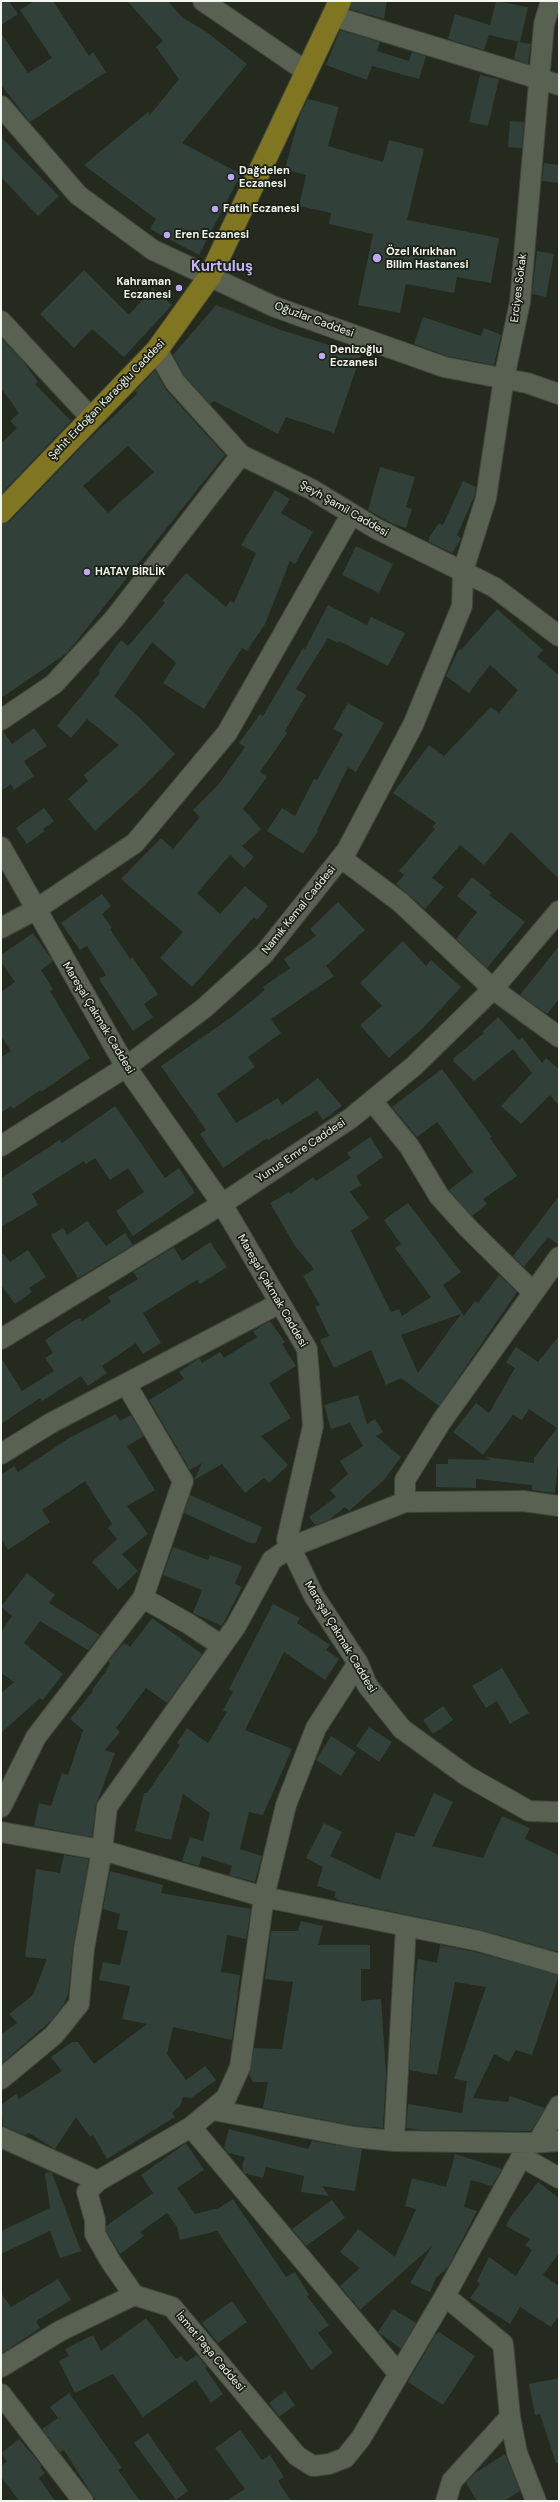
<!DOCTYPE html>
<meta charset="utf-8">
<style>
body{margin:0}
#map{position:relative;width:560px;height:2502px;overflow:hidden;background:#242a1d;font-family:"DM Sans",sans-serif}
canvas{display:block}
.frame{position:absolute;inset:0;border:2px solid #f2f6ee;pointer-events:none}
</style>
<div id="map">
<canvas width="560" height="2502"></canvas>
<div class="frame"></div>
</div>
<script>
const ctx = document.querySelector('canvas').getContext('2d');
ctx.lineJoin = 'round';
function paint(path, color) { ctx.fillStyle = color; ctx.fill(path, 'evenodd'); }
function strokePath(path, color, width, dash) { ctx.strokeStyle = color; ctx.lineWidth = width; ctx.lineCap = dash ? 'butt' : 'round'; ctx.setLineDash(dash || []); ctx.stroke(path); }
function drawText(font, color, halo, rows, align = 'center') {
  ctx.font = font + ' "DM Sans",sans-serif'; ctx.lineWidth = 3.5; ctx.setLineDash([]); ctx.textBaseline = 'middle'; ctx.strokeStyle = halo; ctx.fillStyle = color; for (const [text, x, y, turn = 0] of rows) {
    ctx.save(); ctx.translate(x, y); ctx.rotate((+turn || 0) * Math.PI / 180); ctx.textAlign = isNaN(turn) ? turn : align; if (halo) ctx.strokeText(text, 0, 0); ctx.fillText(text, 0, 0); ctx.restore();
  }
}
const building = new Path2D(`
 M1,1H9L18,14L1,25Z
 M34,1H53L89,56L93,52L106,72L30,122L1,85V33L28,73L52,58L20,10Z
 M127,1H168L182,17L208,33L247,64L182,143L241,174L199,255L150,229L156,219L84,165L148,112L150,115L179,79L156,47L163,41Z
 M352,1H387L384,19L350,9Z
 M496,1L528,7L520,42L489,35L484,50L448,39L455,14L490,25Z
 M340,30L380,42L377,51L409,61L412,52L426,56L419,79L372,66L367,80L326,65Z
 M518,42L531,44L528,64L514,59Z
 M480,75L499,79L488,126L469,122Z
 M308,99L339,107L328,146L383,162L389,140L424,149L407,220L499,238L491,283L457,277L454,293L406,284L400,313L358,305L373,234L329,224L331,213L299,206L306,175L285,169L300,114Z
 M510,121L524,122L522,148L508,147Z
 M1,137L59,196L38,216L1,177Z
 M544,163L559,165V183L542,181Z
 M537,251L554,254L546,297L532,294Z
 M84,270L129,315L153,288L172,305L124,357L92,329L74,348L40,314Z
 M216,305L278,329L361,355L334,433L286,417L278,434L214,401L210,404L184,375L173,355Z
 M423,317L481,336L484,328L501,335L494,365L447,356L414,344Z
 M1,338L23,361L38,382L35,384L71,421L1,494V443L17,428L10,421L19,413L1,388Z
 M155,370L166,390L225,455L67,653L1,698V524L10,521L89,439L137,394L135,391ZM128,446L154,472L108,513L83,486Z
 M380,467L415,477L406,507L412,509L406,528L393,524L368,510Z
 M463,481L476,487L475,495L457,535L461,538L460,541L452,553L429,542V538L439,523L443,525Z
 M275,490L290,499L281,513L313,532L295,564L290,561L265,624L247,651L242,648L204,709L163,683L176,663L152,642L114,696L139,717L175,754L143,787L95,831L68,799L88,781L84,775L119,745L87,719L71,738L57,726L100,673L98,671L121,640L128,646L165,603L162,601L186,573L226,607L230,601L234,603L256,553L241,545Z
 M356,546L393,564L379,593L342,575Z
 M328,605L367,625L371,617L405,633L388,666L339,641L338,643L328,638L296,689L306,695L285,731L287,733L260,772L267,777L243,809L261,829L242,846L254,857L244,868L230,855L197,893L220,914L245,886L268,906L257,920L254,917L192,987L160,958L183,932L121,879L161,838L173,849L200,817L193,810L219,784L245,747L239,743L260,714L263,716L303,648L305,649Z
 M497,609L543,650L537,657L559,675V879L511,832L484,865L460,845L432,878L444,887L425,909L396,884L404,875L399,871L435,829L432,827L436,823L393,793L429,745L444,756L491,707L499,713L518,690L490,665L469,693L446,676L459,649L461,650Z
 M348,703L384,723L356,772L348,767L317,830L318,831L303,854L267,831L282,808L295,816L314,779L317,780L343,734L333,729Z
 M34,728L47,746L24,761L34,776L14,790L11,784L1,791V731H3L12,744Z
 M44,808L54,821L43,829L45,831L27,844L16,828Z
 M472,877L492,893L489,895L525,922L487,968L456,939L477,912L457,896Z
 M102,894L111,906L102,914L112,928L110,929L130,959L132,957L158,994L144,1004L153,1017L133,1031L99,979L106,975L87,946L80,950L61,923Z
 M338,902L365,930L326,966L334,976L271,1019L281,1033L248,1057L255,1067L217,1094L236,1123L278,1098L282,1105L318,1078L342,1106L323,1120L317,1111L268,1140L267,1138L223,1168L200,1134L206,1130L161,1066L233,1016L265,990L263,987L290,968L284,959L316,936L310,929Z
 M33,933L53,961L41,970L53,989L50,991L90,1058L41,1092L40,1090L13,1109L11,1106L1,1113V1057L11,1051L1,1036V992L15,982L1,962V955Z
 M403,941L426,966L431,960L461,987L424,1027L389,1058L360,1025L382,1006L360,983Z
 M559,946V999L547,1014L520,995Z
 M498,1017L519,1040L522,1037L542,1063L546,1058L559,1069V1102L557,1104L550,1095L521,1124L501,1106L532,1073L513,1049L474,1081L453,1061L454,1058L484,1033L482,1032Z
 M442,1069L492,1137L490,1138L517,1176L483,1199L487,1204L472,1216L449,1190L473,1172L437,1122L417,1137L392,1107Z
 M115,1106L165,1178L179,1168L195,1193L133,1236L116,1211L144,1192L128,1168L110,1180L95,1158L86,1164L84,1161L32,1194L38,1205L1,1227V1178L60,1140L62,1143Z
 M370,1137L383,1157L356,1176L361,1185L350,1192L369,1218L351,1231L391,1312L399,1309L402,1316L431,1297L395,1248L401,1244L384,1220L408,1203L461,1272L443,1285L464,1316L475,1301L478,1303L499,1275L517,1292L439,1406L401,1378L386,1385L371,1350L334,1368L320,1340L329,1336L315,1307L320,1305L303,1276L314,1269L295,1246L270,1203L289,1192L290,1194L313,1177L316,1181L351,1158L347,1153ZM461,1314L418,1373L401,1335Z
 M559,1196V1245L548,1237L524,1267L513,1256Z
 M87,1221L106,1246L125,1233L133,1245L78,1278L51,1235L63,1228L67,1235Z
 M210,1242L227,1267L200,1284L197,1280L143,1313L161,1343L143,1354L136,1343L102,1366L107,1373L88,1386L81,1376L42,1401L40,1398L1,1424V1358L22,1391L54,1371L45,1358L53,1353L45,1340L75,1320L80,1318L82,1321L111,1302L108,1297L138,1279L133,1272L174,1247L182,1261Z
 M28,1250L46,1277L29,1288L32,1292L15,1304L1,1285V1251L10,1262Z
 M270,1321L285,1342L282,1344L296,1366L269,1383L291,1418L261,1436L288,1465L269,1483L264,1478L245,1493L222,1464L194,1480L202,1463L190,1470L149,1400L184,1379L179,1372L196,1360L199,1358L202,1363L220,1352L224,1358L257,1337L253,1331Z
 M559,1336V1453L555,1493L532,1490V1485L476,1479V1488L436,1487V1464H448V1459L490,1460L486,1457L534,1463V1458L557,1428L529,1409L522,1420L513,1415L483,1455L453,1432L476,1403L489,1413L515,1368L506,1362L516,1347L538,1362Z
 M358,1395L367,1424L375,1419L383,1432L376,1436L401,1457L384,1480L349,1511L345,1507L329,1520L315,1525L309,1517L336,1497L330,1490L348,1474L340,1461L363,1446L350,1423L331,1429L324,1405Z
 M116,1414L120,1421L131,1415L144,1436L127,1446L155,1490L127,1506L148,1534L122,1554L138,1571L118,1590L92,1562L117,1539L108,1528L112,1524L85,1481L42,1510L50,1522L8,1550L1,1538V1475L14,1466L18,1472L69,1438Z
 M190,1495L262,1527L256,1543H250L184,1513Z
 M173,1547L208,1560L210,1555L242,1566L235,1584L242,1587L222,1626L193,1613L202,1590L163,1575Z
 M27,1573L55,1595L49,1603L100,1635L88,1650L40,1621L24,1643L63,1674L43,1700L40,1698L1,1733V1693L14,1682L1,1673V1632L12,1616L1,1607Z
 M273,1604L300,1618L297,1623L330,1645L326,1650L339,1659L325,1680L284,1652L245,1730L292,1749L263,1815L249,1812L240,1849L262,1856L255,1882L229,1875L232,1866L202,1856L199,1866L182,1861L190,1837L203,1841L210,1813L183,1794L171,1840L135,1831L144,1793H147L180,1745L177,1743L187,1728L208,1743L227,1712L223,1710L233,1692L229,1689Z
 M152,1618L202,1654L167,1703L146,1688L116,1728L120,1732L105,1750L115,1753L96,1805L92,1837L34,1826L39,1803L51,1806L62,1773L68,1775L83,1730L70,1719L93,1691L92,1690L106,1671L110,1663L108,1662L120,1647L125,1643L130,1647Z
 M502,1668L529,1713L510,1724L497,1701L486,1708L472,1686Z
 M443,1706L453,1720L433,1734L423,1720Z
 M369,1727L392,1742L379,1762L356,1746Z
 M331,1736L356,1752L341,1776L316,1760Z
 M434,1793L453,1802L432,1846L483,1858L502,1816L530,1828L525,1839L559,1855V1952L481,1930L341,1901L334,1897L336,1892L317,1886L323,1867L306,1858L324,1823L342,1832L330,1856L380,1880L396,1832L414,1837Z
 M64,1855L89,1859L73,1947L68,1994L64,2004L52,2020L1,2064V2034L17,2023L9,2014L33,1995L47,1959L25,1957L36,1869L60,1873Z
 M110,1871L163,1885L161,1893L251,1909L246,1939L227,1935L221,1972L240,1975L232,2040L173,2027L167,2054L186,2080L205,2066L216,2080L191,2098L183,2097L180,2106L172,2113L175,2117L107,2159L93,2135L90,2137L76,2117L55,2149L29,2133L25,2135L3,2126L1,2105L16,2094L19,2099L62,2071L51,2057L72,2042H78L94,2064L147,2024L122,2019L130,1986L99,1980L103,1962L120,1965L128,1931L117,1929L120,1914L103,1909Z
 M301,1921L323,1926L318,1945H370V1969H361V2001L381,1999L386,2074L383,2128L356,2126L263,2108L268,2082H253L249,2075L254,2048L282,2049L293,1982L265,1979L271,1931H298Z
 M440,1945L476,1952L559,1975L532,2055L516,2050L509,2062L494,2054L473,2098L508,2102L510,2096L545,2108L531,2131L420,2130L406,2128L408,2104L462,2113L467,2081L454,2079L486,1987L455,1982L437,2075L409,2070L415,1978L418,1959L437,1963Z
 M229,2129L308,2149L312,2141L362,2149L355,2191L322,2186L329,2196L301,2192L304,2176L266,2167L263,2178L244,2173L242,2166L245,2157L228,2153L224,2148Z
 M186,2143L204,2170L177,2188L195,2214L219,2208L233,2199L286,2277L295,2272L309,2295L307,2296L329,2325L318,2333L333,2353L311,2370L217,2231L180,2240L177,2227L167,2213L140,2232L144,2236L120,2254L106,2231V2226L153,2193L141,2175Z
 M455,2154L502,2169L492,2186L471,2180L464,2207L477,2211L448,2267L436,2278L430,2292L410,2283L432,2246L360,2310L340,2286L360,2268L340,2252L358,2229L395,2257L416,2209L405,2206L412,2178L446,2187Z
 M49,2172L52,2173L81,2251L60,2258L50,2231L1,2254V2231L50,2208L45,2173Z
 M538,2182L559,2198V2253L543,2275L559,2286V2315L551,2327L520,2307L510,2324L470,2298L480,2284L477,2281L489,2257L516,2276L532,2250L525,2245L530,2239L506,2226L511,2216Z
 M332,2200L345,2218L306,2246L292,2229Z
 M58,2279L71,2300L36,2321L40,2328L1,2354V2293L11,2307Z
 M232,2301L247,2322L218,2343L202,2323Z
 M393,2309L416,2323L401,2349L378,2332Z
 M146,2318L176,2359L181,2356L186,2362L197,2355L207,2367L205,2368L223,2394L211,2403L196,2380L143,2417L113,2374L75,2393L59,2361L69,2356L65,2349L93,2335L101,2351Z
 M439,2332L475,2356L443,2405L408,2382L435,2335Z
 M559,2378V2463H556L540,2414L535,2415L529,2384Z
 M285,2391L295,2405L279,2417L269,2403Z
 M69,2393L122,2468L118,2470L140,2501H96L64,2450L60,2452L42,2429L58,2418L50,2407Z
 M240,2430L262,2460L270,2455L284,2477L278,2481L291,2501H226L245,2489L215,2448Z
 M148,2433L188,2491L176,2500L134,2443Z
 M19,2439L42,2466L40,2467L45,2473L39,2478L55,2501H19L1,2477V2466L7,2461L1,2453Z
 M505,2454L520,2491L504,2501H477L466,2483L475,2473Z`);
const minor = new Path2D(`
 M203,1L307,72
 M333,16L559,85
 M1,106L78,195L153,250L275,307L444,367L527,383L559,394
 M1,321L92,419
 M157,350L175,382L241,455L311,489L375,528L494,587L559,636
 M1,720L54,684L114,619L241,455
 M1,847L126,1067L222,1204L307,1349L313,1426L287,1540L314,1596L358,1663L367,1685L402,1729L467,1776L529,1811L559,1812
 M341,858L400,902L493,989L559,1037
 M1,928L35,910L135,843L227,733L351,515
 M372,1101L409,1146L439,1196L469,1229L533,1292
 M1,1146L126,1067L203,1009L264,954L347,850L413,725L462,606L463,571L486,498L504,378L520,302L544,24L551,1
 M1,1339L222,1204L351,1118L414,1066L493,989L559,911
 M1,1454L51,1423L280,1303
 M405,1502V1480L441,1422L559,1257
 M143,1598L189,1624L222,1646
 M1,1807L36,1737L143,1598L183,1481L126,1384
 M1,1832L102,1850L264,1897L479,1941L559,1964
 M1,2079L54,2035L79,2004L84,1949L102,1850L107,1807L236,1626L272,1560L291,1547L405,1502L523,1501L559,1506
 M213,2110L354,2137L394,2141L529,2143L445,2296L503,2344L510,2417L452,2481L446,2501
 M191,2127L398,2373
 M1,2137L98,2181
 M394,2141L406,1926
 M538,2142L559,2106
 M529,2143L559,2141
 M522,2157L559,2178
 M134,2295L111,2262L95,2234V2220L87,2192L98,2181L191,2127L226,2098L240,2067L264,1897L286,1805L316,1728L358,1663
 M1,2367L60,2331L134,2295L172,2307L297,2456L313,2466L329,2464L345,2458L361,2438L445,2296
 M1,2394L83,2501
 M510,2417L517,2453L536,2501`);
const major = new Path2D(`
 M1,512L157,350L210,276L340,1`);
const markers = [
 [231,177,4,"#bda9f5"],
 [215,209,4,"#bda9f5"],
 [167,235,4,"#bda9f5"],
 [377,258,5,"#bda9f5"],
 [179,288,4,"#bda9f5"],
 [322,356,4,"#bda9f5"],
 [87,572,4,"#bda9f5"]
];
const poiNames = [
 ["Dağdelen",239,171],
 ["Eczanesi",239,184],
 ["Fatih Eczanesi",223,209],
 ["Eren Eczanesi",175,235],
 ["Özel Kırıkhan",386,252],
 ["Bilim Hastanesi",386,265],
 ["Kahraman",171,282,"right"],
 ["Eczanesi",171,295,"right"],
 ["Denizoğlu",330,350],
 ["Eczanesi",330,363],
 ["HATAY BİRLİK",95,572]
];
const streetNames = [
 ["Erciyes Sokak",519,288,-83],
 ["Oğuzlar Caddesi",314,320,20],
 ["Şehit Erdoğan Karaoğlu Caddesi",107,400,-46],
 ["Şeyh Şamil Caddesi",344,509,30],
 ["Namık Kemal Caddesi",299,910,-51],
 ["Mareşal Çakmak Caddesi",98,1018,59],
 ["Yunus Emre Caddesi",301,1151,-34],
 ["Mareşal Çakmak Caddesi",272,1291,60],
 ["Mareşal Çakmak Caddesi",340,1637,59],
 ["İsmet Paşa Caddesi",210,2352,50]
];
const districtNames = [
 ["Kurtuluş",222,267]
];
paint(building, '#314139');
strokePath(minor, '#3f453a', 22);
strokePath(major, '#3f453a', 24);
strokePath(minor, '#596152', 20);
strokePath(major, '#807521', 22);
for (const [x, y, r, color] of markers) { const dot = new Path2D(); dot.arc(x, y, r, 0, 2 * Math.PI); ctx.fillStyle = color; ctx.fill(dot); strokePath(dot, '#1a2014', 1.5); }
drawText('bold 11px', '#f2f6ee', '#1a2014', poiNames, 'left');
drawText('11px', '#f2f6ee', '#1a2014', streetNames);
drawText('bold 15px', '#c6b5fb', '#1a2014', districtNames);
</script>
